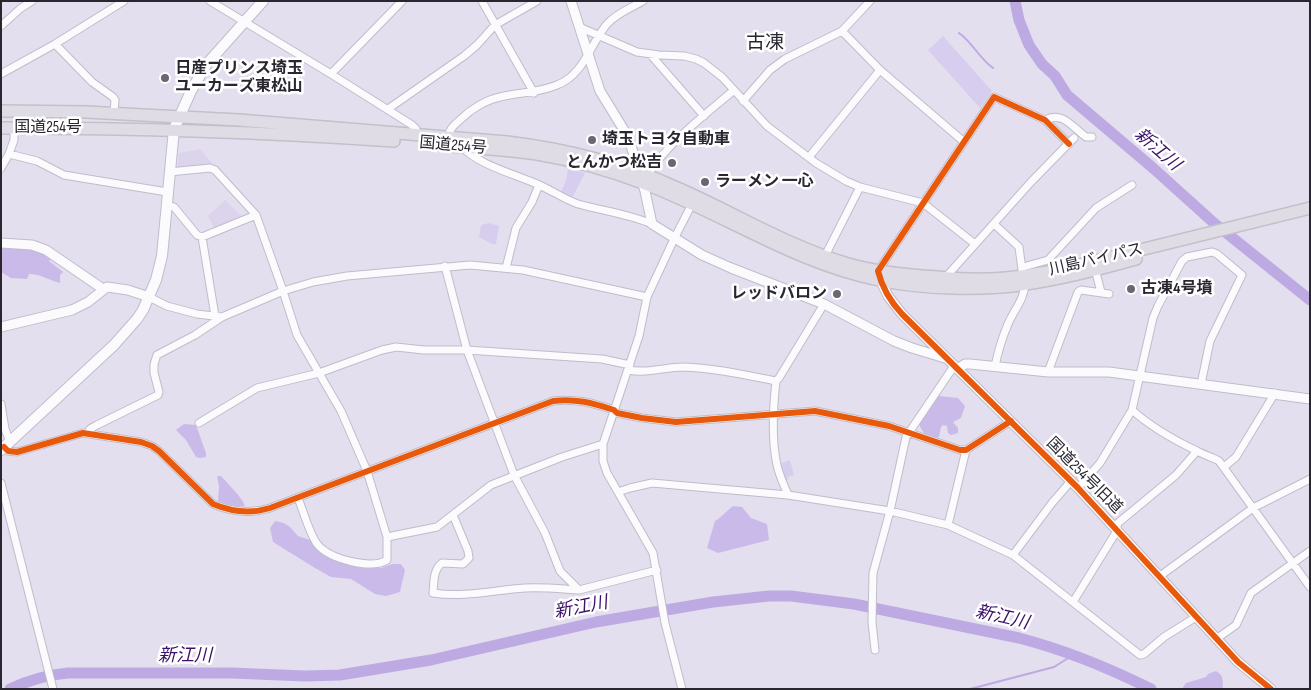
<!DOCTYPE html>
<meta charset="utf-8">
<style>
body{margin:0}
#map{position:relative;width:1311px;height:690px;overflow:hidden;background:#e4dfee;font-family:"Sofia Sans Condensed",sans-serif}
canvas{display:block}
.frame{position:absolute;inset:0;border:2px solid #292630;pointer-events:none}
</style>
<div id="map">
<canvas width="1311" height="690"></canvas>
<div class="frame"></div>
</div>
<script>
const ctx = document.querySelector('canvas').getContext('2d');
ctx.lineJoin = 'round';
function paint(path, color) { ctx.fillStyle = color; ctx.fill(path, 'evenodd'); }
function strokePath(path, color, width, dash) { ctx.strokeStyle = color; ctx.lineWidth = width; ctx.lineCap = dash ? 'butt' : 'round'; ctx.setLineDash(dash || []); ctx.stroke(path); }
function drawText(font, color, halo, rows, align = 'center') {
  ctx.font = font + ' "Sofia Sans Condensed","Noto Sans JP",sans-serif'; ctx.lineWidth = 5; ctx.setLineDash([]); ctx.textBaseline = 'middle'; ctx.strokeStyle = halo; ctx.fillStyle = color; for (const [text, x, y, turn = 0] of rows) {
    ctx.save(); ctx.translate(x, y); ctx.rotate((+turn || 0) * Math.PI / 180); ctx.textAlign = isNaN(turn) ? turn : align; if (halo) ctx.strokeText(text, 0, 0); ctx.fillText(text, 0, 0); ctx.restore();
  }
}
const built = new Path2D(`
 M200,149L212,163L210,166L177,169L179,153Z
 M225,200L242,217L214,228L208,216Z`);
const green = new Path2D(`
 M943,36L992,91L980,108L928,50Z
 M568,168L585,173L572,198L561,192L566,180Z
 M489,223L499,226L496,244H492L479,237L481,225Z
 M790,460L794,475L788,477L786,484L779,464Z`);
const forest = new Path2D(`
 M23,246L40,252L51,258L49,261L63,272L60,275V283C47,280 42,274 29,274L27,279L11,278L1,272V247Z
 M939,396L958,398L965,406L961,418L953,422L958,428V433L951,435L948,433L947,426L943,425L941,427L939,437C929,441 920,431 919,422L935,397Z
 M184,424L196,425L206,453V457L200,458L196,457L186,440L176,430Z
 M217,476H221C228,484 242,497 245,506L237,507L219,503L218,501L219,486Z
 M733,506L742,507L751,518L767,524L769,540L718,553L707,548L715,521C722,517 726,511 733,506Z
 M275,521L284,523L290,527L298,536L313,541L355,565L381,568L392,564H401L405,570L400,592L386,596L375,594L351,579L331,577L315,568L273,542L270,528Z
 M1216,671C1225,676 1222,681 1223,689H1182L1186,683L1206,677L1208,674Z`);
const stream = new Path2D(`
 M959,33C973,43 979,58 993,68
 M970,689L1054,667L1073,655`);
const river = new Path2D(`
 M1015,1L1019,20L1029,45L1042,64L1055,76L1067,95L1153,168L1214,223L1310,300
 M10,689C29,680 47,675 68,673H231L305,676L340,675L431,660L596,622L713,602L769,596H791L854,604L1019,638C1065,650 1109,668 1151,689`);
const minor = new Path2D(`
 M210,1L331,74L412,125L416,129L415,135
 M482,1L534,93
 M1,26L21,8L32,1
 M579,27L637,52L659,55L684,56L696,59L704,63L722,77L767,126L816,163L846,181L860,187L923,203L975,244
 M842,31L880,70L963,141
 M55,44L92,82L113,97L115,100L114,113
 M650,54L704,116
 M1,74L55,44L124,1
 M331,74L402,1
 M743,101L770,70L785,59L842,31L870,1
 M388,109L464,56L477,45L495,25L537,1
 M1045,120C1063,111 1072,127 1086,137H1092
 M14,128V140L9,154L37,161L64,175L167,192
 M448,138C449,129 454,125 461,119C471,109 486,100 500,97C520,92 538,93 557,85C584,75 590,44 607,24C617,13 631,8 643,1
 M462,147C479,165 514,174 537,184C551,190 564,199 578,204C603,211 628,214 652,224
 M809,157L880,70
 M1,168L9,154
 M169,172L210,168L215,170L256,215L283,291L297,335L341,411L367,471L387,537V560C371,570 330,559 318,545C310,536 303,510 298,498
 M647,176C668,142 704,116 734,90
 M167,205L174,207L197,235L202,237L256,215
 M994,224L1019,247L1022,270
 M202,237L215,316
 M825,256L860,187
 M445,266L467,350L514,475L545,533L560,571L579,590L657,570
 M1023,267L1048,260L1096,208L1132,185
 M506,268L516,228L532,202L539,185
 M1095,269L1101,292
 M878,271L994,97L1045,120L1069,144
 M945,278L1031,182L1074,138
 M149,297L167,306L197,314L222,317L283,291L313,282L347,276L470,265L523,270L647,297
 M995,366C998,352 1002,338 1008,324C1014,310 1024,300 1025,284
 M629,370C646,374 665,367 683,367C714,368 745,375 776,381
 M1048,372L1078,292L1081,290L1109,294
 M1,404L5,429L10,442
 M1132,410C1151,427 1174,440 1197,451C1204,455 1212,457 1219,461L1310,587
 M199,423L257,388L319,373L382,350L396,347L424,350H467L602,359L630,365
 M88,433L90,429L97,425L158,395L159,392L154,373V364L157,355L195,335L222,317
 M4,447L8,451L17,452L83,433L141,442L152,446L159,451L213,504C232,512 251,514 270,508L553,401C575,398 593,403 614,410L617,413L642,418L676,422L815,411L889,426L960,450H966L1011,421
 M1224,467L1236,457L1275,393
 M1,483L53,689
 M1078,488L1100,463L1132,410L1153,318L1158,306L1182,261L1187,257L1212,252L1217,254L1242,275L1210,341L1201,384
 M618,492L630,488L652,483L788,495L890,511L948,525L1013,555L1140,655L1144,654L1164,637L1196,617
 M788,495C784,485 779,475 777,465C771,438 773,408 776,381L779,378L824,304
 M453,515L468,551L469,558L463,564L442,563C433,570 434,582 433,593C464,598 494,590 525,588C543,587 562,589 579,590
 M948,525L966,450
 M387,537L437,527L491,485L562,457L603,444
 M1013,555L1052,503L1071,481
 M1160,576L1253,508L1310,479
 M1073,602L1115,534L1118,523L1176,475L1197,451
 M1216,639L1236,625L1251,593L1310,551
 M875,650L872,622L873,573L890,511L906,437L954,366
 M682,689L665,623L653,553L607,473L603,461V444L639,336L647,297L674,239L692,204`);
const tertiary = new Path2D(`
 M571,1L600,91L627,135L632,149L645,191L652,224L702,255L731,268L824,304L894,341L912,348L945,358
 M1,243L32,245L46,250L103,289
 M879,277L888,296L902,314L1078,488L1238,662L1271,689
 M1,327L72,310L88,302L107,287L128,290L149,297
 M957,369L965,364H970L1048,372H1109L1310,399`);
const secondary = new Path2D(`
 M1,450L114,345L137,319L143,310L156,280L162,256L174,129L191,91L206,65L263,1`);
const trunk = new Path2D(`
 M1,111L86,112L239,120L507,142C565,149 622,163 675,187C733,212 787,246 848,264C873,271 898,274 923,276C943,277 963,280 984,279C1009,279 1034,274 1059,270L1310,208
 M1,128C132,128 263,132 394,141
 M432,144C467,148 502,149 537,154C573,160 609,170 643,183C723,213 794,263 879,280C922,289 982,291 1026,284C1063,279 1100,269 1136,259`);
const cycleway = new Path2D(`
 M1069,144L1045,120L994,97L878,271C882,288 890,301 902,314L1078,488L1238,662L1271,689
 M4,447L8,451L17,452L83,433L141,442L152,446L159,451L213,504C232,512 251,514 270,508L553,401C575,398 593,403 614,410L617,413L642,418L676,422L815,411L889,426L960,450H966L1011,421`);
const markers = [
 [165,78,5,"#6a6772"],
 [592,140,5,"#6a6772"],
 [672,163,5,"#6a6772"],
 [705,182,5,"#6a6772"],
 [1131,289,5,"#6a6772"],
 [837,294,5,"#6a6772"]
];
const poiNames = [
 ["日産プリンス埼玉",175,69],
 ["ユーカーズ東松山",175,87],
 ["埼玉トヨタ自動車",602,140],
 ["とんかつ松吉",662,163,"right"],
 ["ラーメン 一心",715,182],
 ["古凍4号墳",1141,289],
 ["レッドバロン",827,294,"right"]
];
const streetNames = [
 ["国道254号",48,128],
 ["国道254号",453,146,5],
 ["川島バイパス",1096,260,-13],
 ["国道254号旧道",1084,476,45]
];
const waterNames = [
 ["新江川",1157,150,41],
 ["新江川",581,608,-11],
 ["新江川",1002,618,13],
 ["新江川",185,656]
];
const quarterNames = [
 ["古凍",765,43]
];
paint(built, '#dcd4ed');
paint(green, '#d7cdee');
paint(forest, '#cabaea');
strokePath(stream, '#bdaae3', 2);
strokePath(river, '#bdaae3', 11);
strokePath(minor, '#c0bcc9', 9);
strokePath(tertiary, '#c0bcc9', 11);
strokePath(secondary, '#c0bcc9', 12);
strokePath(trunk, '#c3c0c7', 14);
strokePath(minor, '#fbfafc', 7);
strokePath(tertiary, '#fbfafc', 9);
strokePath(secondary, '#fbfafc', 10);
strokePath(trunk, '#e0dce6', 11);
strokePath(cycleway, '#e8590c', 6);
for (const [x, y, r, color] of markers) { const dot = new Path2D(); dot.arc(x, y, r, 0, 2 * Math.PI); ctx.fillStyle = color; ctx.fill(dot); strokePath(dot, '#fff', 2); }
drawText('bold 16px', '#292630', '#fff', poiNames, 'left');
drawText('16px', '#292630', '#fff', streetNames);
drawText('italic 18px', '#3a1068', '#fff', waterNames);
drawText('19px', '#292630', '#fff', quarterNames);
</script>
